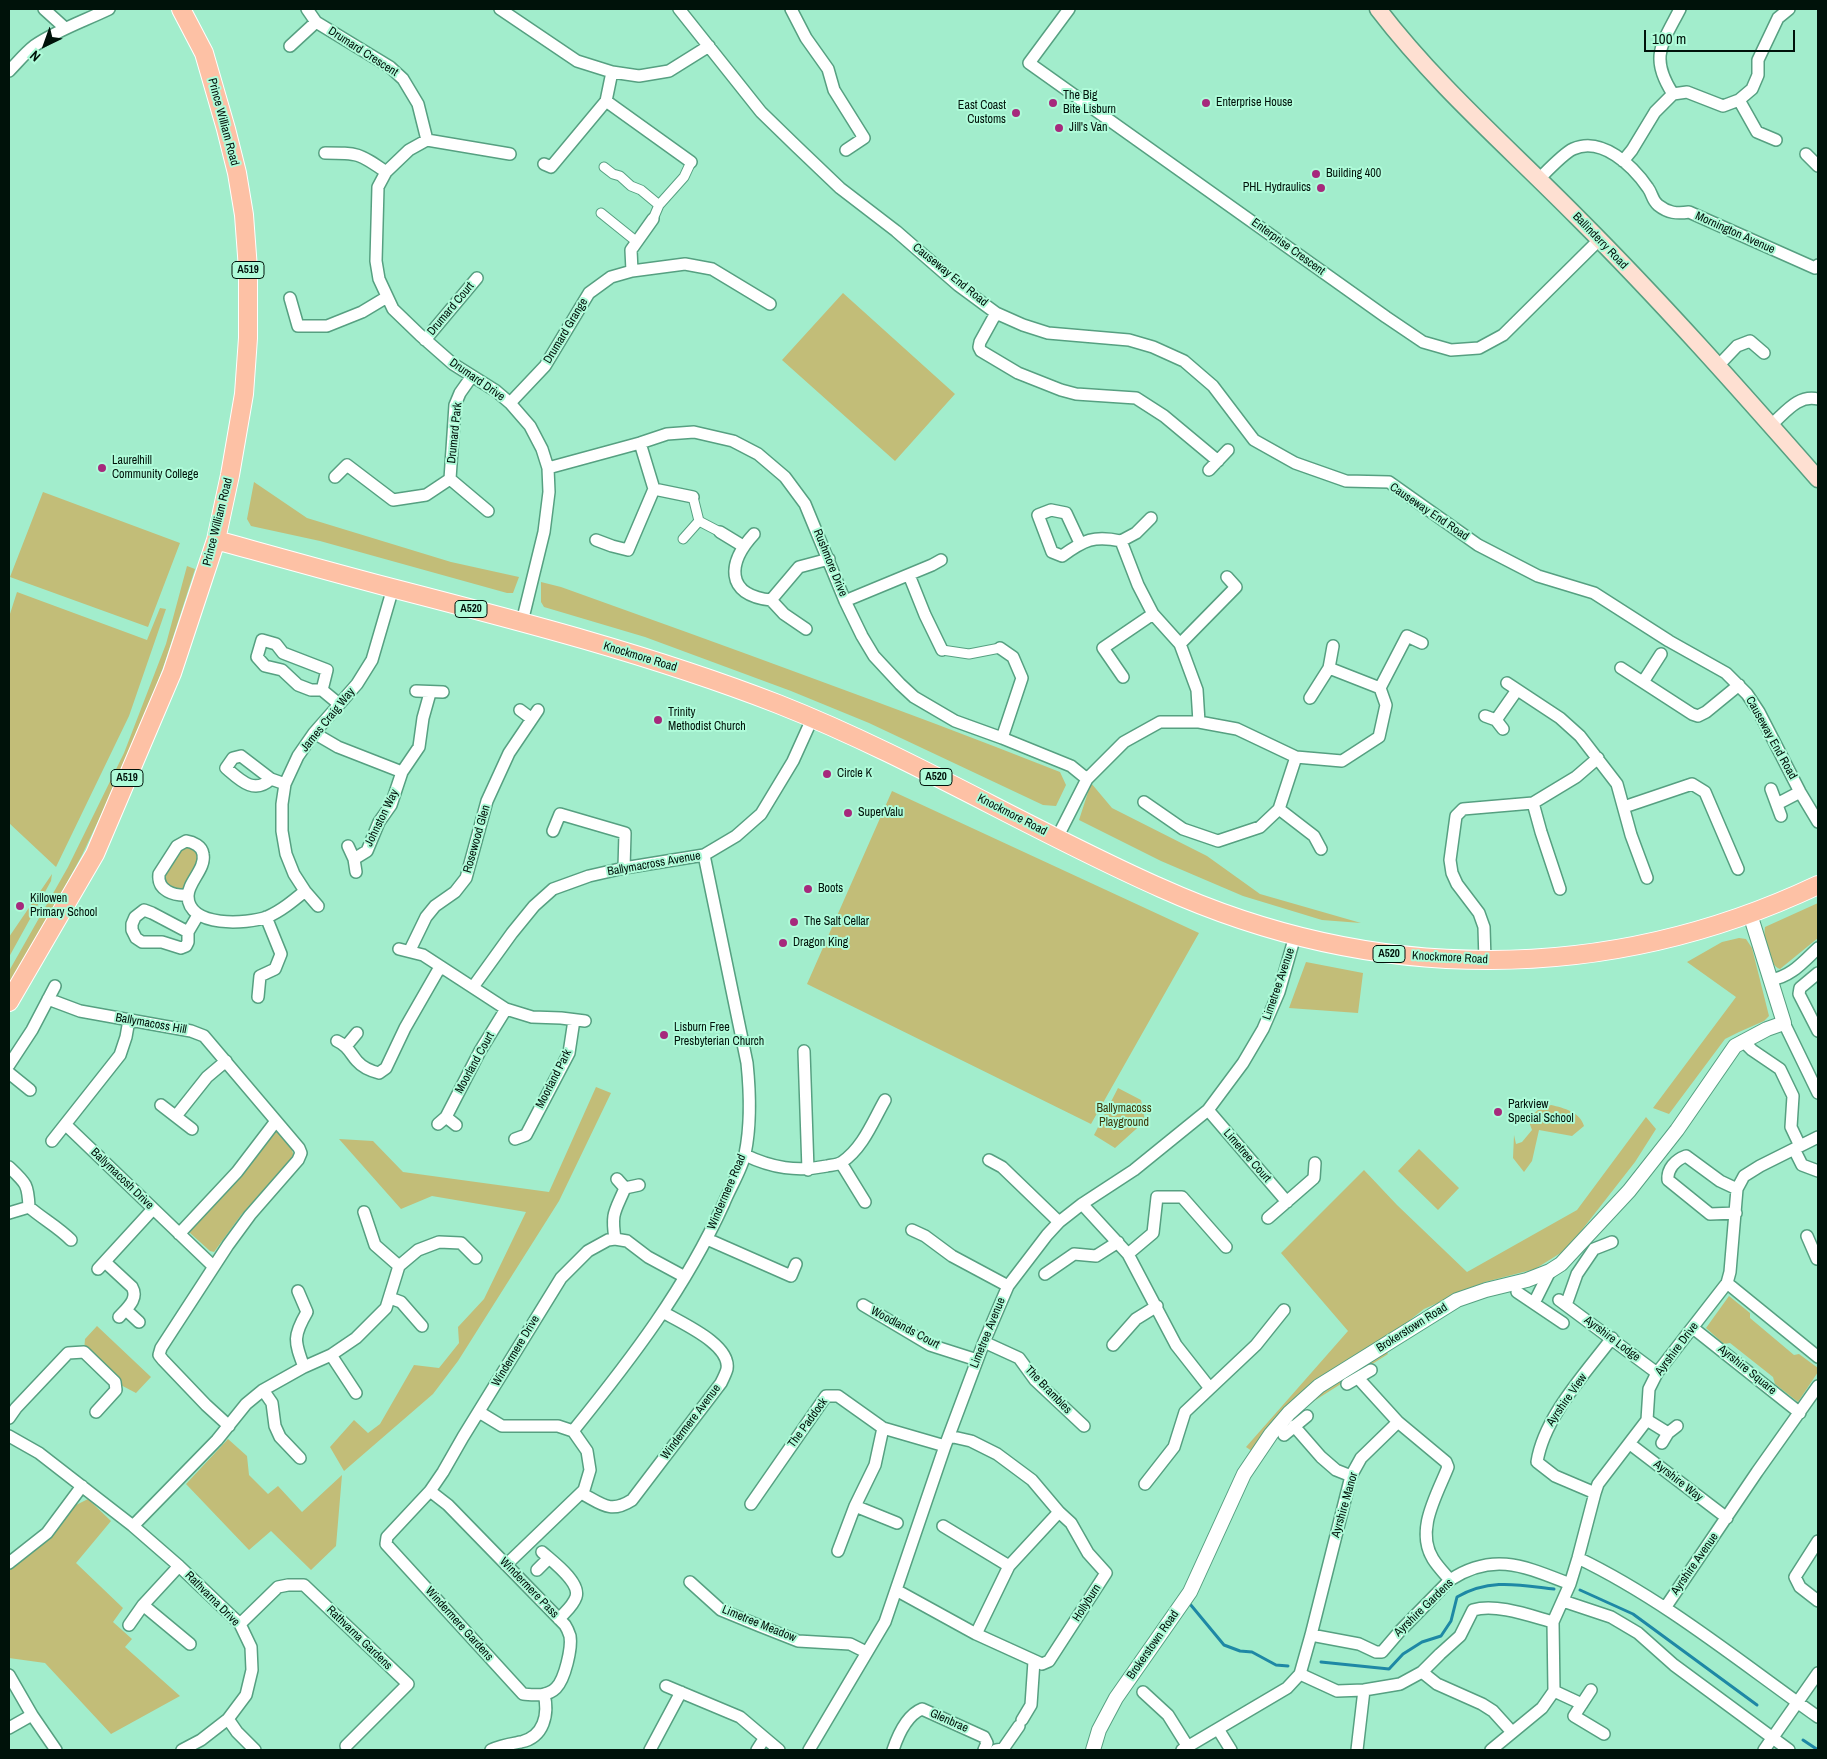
<!DOCTYPE html>
<style>
body{margin:0}
#map{position:relative;width:1827px;height:1759px;overflow:hidden;background:#a2edcc;font-family:"Archivo Narrow",sans-serif}
canvas{display:block}
.frame{position:absolute;inset:0;border:10px solid #00120a;pointer-events:none}
.north{position:absolute;left:20px;top:20px;width:50px;height:50px;-webkit-text-stroke:4px #affbd9;paint-order:stroke;rotate:222deg;font-size:14px;font-weight:700;line-height:20px;text-align:center;color:#00120a}
.north::after{content:'';display:block;margin:auto;width:18px;height:22px;background:#00120a;clip-path:polygon(50% 0,100% 100%,50% 72%,0 100%)}
.scale{position:absolute;left:1644px;top:30px;width:151px;height:22px;box-sizing:border-box;border:2px solid #00120a;border-top:0;padding-left:6px;font-size:15px;line-height:18px;white-space:nowrap;color:#00120a;-webkit-text-stroke:4px #affbd9;paint-order:stroke}
</style>
<div id="map">
<canvas width="1827" height="1759"></canvas>
<div class="frame"></div>
<div class="north">N</div>
<div class="scale">100 m</div>
</div>
<script>
const ctx = document.querySelector('canvas').getContext('2d');
ctx.lineJoin = 'round';
function paint(path, color) { ctx.fillStyle = color; ctx.fill(path, 'evenodd'); }
function strokePath(path, color, width, dash) { ctx.strokeStyle = color; ctx.lineWidth = width; ctx.lineCap = dash ? 'butt' : 'round'; ctx.setLineDash(dash || []); ctx.stroke(path); }
function drawText(font, color, halo, rows, align = 'center') {
  ctx.font = font + ' "Archivo Narrow",sans-serif'; ctx.lineWidth = 4; ctx.setLineDash([]); ctx.textBaseline = 'middle'; ctx.strokeStyle = halo; ctx.fillStyle = color; for (const [text, x, y, turn = 0] of rows) {
    ctx.save(); ctx.translate(x, y); ctx.rotate((+turn || 0) * Math.PI / 180); ctx.textAlign = isNaN(turn) ? turn : align; if (halo) ctx.strokeText(text, 0, 0); ctx.fillText(text, 0, 0); ctx.restore();
  }
}
const green = new Path2D(`
 M843,293L955,394L895,461L782,360Z
 M254,482L307,518L451,562L519,577L513,593H507L320,541L251,526L247,519Z
 M43,492L180,543L148,627L10,577Z
 M187,566L195,569L165,662L137,739L82,855L30,951L9,983V971L68,867L124,753L166,644Z
 M541,582L561,587C728,647 895,707 1060,772L1066,785L1056,806L1043,805L869,723L791,691L645,637L544,607L541,602Z
 M17,592L147,640L160,608L166,609L129,716L56,867L9,823V617Z
 M1091,783L1112,808L1207,856L1260,894L1361,923L1322,920L1243,896L1161,861L1079,820Z
 M892,791L1199,933L1091,1124L807,984Z
 M187,845L198,852L200,858C194,872 191,888 175,891L164,883C163,868 173,852 187,845Z
 M52,874L51,881L9,957V937Z
 M1818,903V938L1780,969C1768,965 1763,938 1765,927Z
 M1739,938L1746,939L1752,948L1769,1016L1764,1021L1739,1032L1725,1039L1669,1114L1653,1108L1736,997L1687,962L1722,942Z
 M1306,962L1363,973L1358,1013L1289,1008Z
 M596,1087L611,1093L559,1201L458,1361L433,1394L344,1471L330,1447L354,1420L368,1433L380,1424L414,1365L439,1368L459,1343L458,1327L484,1299L526,1212L432,1196L401,1209L339,1139L373,1141L403,1172L549,1192Z
 M1118,1088L1141,1100L1145,1121L1115,1148L1094,1135Z
 M1551,1105C1564,1108 1580,1112 1584,1126L1572,1136L1539,1130L1532,1161L1524,1172L1513,1158L1514,1135L1516,1144L1522,1142L1532,1130L1528,1119L1539,1109Z
 M1646,1117L1656,1129L1635,1162L1567,1249L1535,1269L1485,1282L1424,1309L1381,1343L1388,1354L1292,1415L1262,1458L1246,1447L1348,1331L1281,1253L1364,1170L1397,1205L1467,1272L1577,1210Z
 M274,1130L278,1131L292,1150L294,1157L241,1215L214,1252L210,1251L189,1232L229,1190Z
 M1419,1149L1459,1188L1438,1210L1398,1171Z
 M1729,1296L1750,1313V1318L1794,1355L1799,1354L1818,1368V1372L1798,1402L1775,1384L1773,1377L1730,1343L1724,1344L1706,1328Z
 M97,1326L151,1377L136,1393L115,1382L84,1352L85,1339Z
 M228,1439L247,1456L249,1475L268,1494L278,1486L302,1512L342,1475L336,1546L311,1570L271,1531L249,1550L186,1484Z
 M88,1499L111,1521L76,1563L123,1608L113,1622L132,1639L125,1647L180,1696L111,1734L45,1663L9,1658V1571L52,1534L70,1508Z`);
const stream = new Path2D(`
 M1580,1590L1633,1614L1757,1705
 M1190,1604L1224,1645L1240,1651L1252,1652L1276,1665L1288,1666
 M1321,1662L1389,1669L1403,1654L1422,1642L1441,1636L1451,1621L1457,1597C1490,1578 1519,1585 1554,1589
 M1803,1740L1818,1750`);
const pedestrian = new Path2D(`
 M604,167L613,174L620,176L631,186L641,190L659,205
 M601,213L637,242
 M653,219L659,205L684,177L691,162
 M693,497L699,521L720,532
 M683,539L699,521
 M942,650L969,654L1000,648`);
const minor = new Path2D(`
 M44,9L65,28
 M307,9L316,22L390,67L403,79L418,104L427,140
 M500,9L577,61L612,72L639,76L669,71L709,46
 M679,9L761,112L796,146L840,188L896,231L958,285L996,313L1023,325L1048,333L1129,340L1153,347L1184,361L1213,386L1254,440L1295,463L1346,481L1389,482L1478,545L1538,576L1594,593L1669,641L1726,673L1747,694L1759,712L1800,792L1818,822
 M791,9L806,38L828,69L834,90L864,138L846,150
 M1069,9L1029,63L1386,317L1423,342L1451,350L1479,348L1503,335L1599,240
 M290,46L316,22
 M9,71C17,63 25,53 34,46C57,30 84,21 109,9
 M1673,94C1649,57 1662,44 1680,9
 M1739,100L1757,132L1776,140
 M606,101L691,162
 M325,153C358,153 359,153 386,172
 M510,154L427,140L409,150L386,172L378,187L376,261L379,279L393,309L420,335L453,364L496,391L510,403L530,426L542,449L548,468L549,492L544,532L522,622
 M1806,154L1818,166
 M1623,161L1632,150L1655,112L1673,94L1687,92L1723,106L1739,100L1752,89L1758,75V60L1778,18L1789,9
 M544,164L551,167L606,101L612,72
 M1539,179C1546,172 1564,153 1573,149C1602,136 1633,166 1648,188C1652,193 1652,200 1658,205C1668,213 1677,214 1689,212L1815,268L1818,265
 M632,271L631,250L653,219
 M290,298L298,326H327L362,312L387,297
 M996,313L980,342L979,347L981,351L1018,373L1061,390L1076,394L1136,398L1164,416L1218,461
 M425,340L477,278
 M1718,366L1737,346L1750,341L1764,353
 M510,403L545,366L589,293L611,277L632,271L685,264L712,269L770,304
 M1771,425C1785,413 1798,394 1818,399
 M548,468L640,443L667,434L694,432L733,441L758,454L785,477L805,504L845,601L862,636L874,656L900,684L914,697L955,721L1002,738L1071,766L1087,779
 M1209,470L1228,450
 M335,477L347,465L393,500L426,495L450,479L455,405L460,393L472,376
 M450,479L488,511
 M654,489L693,497
 M1151,518L1136,533L1121,541L1138,585L1153,614L1180,644L1197,690L1199,722
 M720,532L743,546
 M754,534C728,562 724,595 771,600L784,614L806,629
 M596,540L612,546L628,550L654,489L640,443
 M1080,543L1066,513L1051,510L1038,515L1052,552L1062,556C1084,540 1094,535 1121,541
 M909,575L925,615L942,650
 M771,600L799,567L829,559
 M845,601L932,565L941,560
 M1180,644L1236,587L1227,577
 M1000,648L1013,657L1022,678L1002,738
 M1329,668L1380,688
 M1621,668L1692,714L1698,716L1706,712L1739,685
 M1123,677L1103,648L1153,614
 M1643,682L1661,654
 M1507,683L1560,718L1580,736L1617,784L1631,835L1647,878
 M322,690L327,670L283,653L276,644L262,640L257,657L265,666L282,670L298,685L311,690H322L339,704
 M416,691L443,692
 M1310,698L1329,668L1333,646
 M520,710L532,719
 M1485,716L1496,720L1503,729
 M1496,720L1517,690
 M314,733L338,747L402,772
 M271,779C254,795 240,780 226,768L233,758L241,756L271,779L285,784
 M1771,789L1781,816
 M1144,802L1183,829L1218,841L1260,827L1279,809L1296,757
 M1533,803L1541,832L1560,889
 M1777,804L1800,792
 M1624,807L1692,784L1705,792L1738,869
 M1279,809L1314,836L1321,849
 M553,831L560,814L625,833L624,868
 M1057,838L1087,779L1124,742L1160,722H1199L1237,729L1296,757L1342,761L1379,737L1386,705L1380,688L1407,636L1422,643
 M348,846L354,859L356,872
 M354,859L367,851L379,822L391,805L402,772L419,747L423,718L430,693
 M188,895C174,896 157,891 159,874L177,846L186,841C193,842 202,846 203,854C206,869 188,882 188,896C188,928 247,924 267,917C281,911 293,901 305,891
 M318,906L305,891L294,874L286,854L282,831V804L285,784L298,756L314,733L357,684L372,660L393,588
 M188,932L152,913L144,910L135,917L132,924V930L136,938L142,942H162L181,948L186,946L188,942V932L198,915
 M399,949L423,955L506,1009L532,1017L561,1018L585,1021
 M410,950L426,917L435,906L455,892L466,878L487,801L509,753L538,710
 M1485,961L1484,927L1479,913L1457,884L1452,873L1450,860L1456,816L1463,809L1533,803L1576,777L1598,758
 M1818,973L1800,988L1799,994L1818,1031
 M1770,980C1791,977 1803,962 1818,948
 M473,987L512,933L534,906L553,889L589,876L624,868L704,855L736,836L761,814L793,761L812,719
 M258,997L260,976L275,969L281,954L266,917
 M48,999L80,1011L191,1031L204,1036L299,1148L301,1153L298,1160L250,1215L228,1245L161,1348L159,1355L163,1360L206,1405L229,1426
 M1784,1023L1818,1093
 M337,1041C348,1046 350,1053 357,1061C363,1068 371,1071 379,1073L386,1068L405,1028L440,967
 M1743,1041L1752,1050L1780,1069L1793,1096L1791,1127L1800,1146
 M347,1045L357,1033
 M804,1051L808,1170
 M9,1065L32,1030L55,986
 M9,1073L30,1090
 M161,1105L192,1129
 M1208,1110L1287,1202
 M176,1116L207,1077L226,1061
 M446,1117L456,1125
 M438,1124L446,1117L480,1051L506,1009
 M66,1125L213,1266
 M515,1139L526,1135L569,1053L574,1020
 M52,1141L120,1055L126,1037L129,1020
 M1794,1149L1802,1165L1818,1171
 M745,1155C772,1168 797,1172 827,1166C831,1165 838,1165 842,1162C863,1148 873,1121 885,1100
 M989,1160L1002,1167L1059,1222
 M841,1163L865,1202
 M9,1167C26,1183 28,1184 29,1207
 M617,1179L625,1188L639,1185
 M1082,1204L1128,1254L1176,1345L1209,1387
 M364,1212L375,1245L399,1266
 M9,1213L29,1207C43,1219 58,1227 71,1240
 M1736,1213L1710,1214L1668,1180C1667,1169 1675,1160 1686,1156L1720,1181L1737,1189
 M1268,1218L1314,1178L1315,1163
 M912,1230L925,1236L952,1256L1008,1286
 M179,1234L237,1172L276,1121
 M1807,1236L1817,1259
 M615,1239C611,1212 615,1212 625,1188
 M707,1239L791,1276L796,1264
 M1128,1254L1153,1233L1157,1197H1182L1226,1247
 M105,1262L132,1287C139,1299 127,1308 119,1317
 M98,1269L153,1209
 M1045,1274L1074,1254L1096,1256L1118,1242
 M1727,1283L1818,1357
 M298,1291L307,1312C293,1336 294,1341 304,1367
 M1517,1292L1563,1323
 M390,1298L401,1302L422,1326
 M1559,1300L1657,1373
 M1534,1303L1550,1271
 M863,1305L930,1345L977,1360
 M1566,1305L1577,1274L1594,1249L1612,1242
 M126,1310L139,1322
 M1693,1328L1800,1413
 M984,1342L1019,1358L1035,1380L1084,1426
 M1113,1345L1136,1319L1157,1306
 M331,1355L356,1393
 M1358,1378L1398,1422
 M1347,1384L1371,1370
 M263,1390L272,1403L275,1426L280,1437L300,1458
 M479,1412L502,1426H558L573,1431L587,1451L590,1470L584,1490L506,1565
 M9,1418L16,1408L68,1353L84,1352L115,1382L116,1390L96,1412
 M1647,1420L1668,1433
 M1294,1426L1321,1457L1336,1470L1351,1476
 M573,1431C632,1358 685,1289 724,1203C730,1188 742,1169 745,1154C751,1125 750,1092 747,1063L704,855
 M1284,1435L1307,1416
 M9,1436L39,1453L133,1526L179,1566L240,1624L251,1647L252,1670L246,1695L228,1719L201,1740L182,1750
 M1662,1443L1668,1433L1677,1426
 M1630,1444L1727,1518
 M1145,1484L1174,1447L1185,1412L1256,1345L1284,1310
 M430,1491L448,1505L565,1625C567,1628 569,1633 570,1636C572,1648 565,1679 556,1688C547,1697 534,1695 523,1694L386,1544L387,1537L430,1491L443,1472L463,1437L561,1278L588,1251L608,1240L615,1239L627,1241L648,1257L685,1277
 M581,1493C602,1504 610,1514 632,1500L721,1383C723,1379 726,1373 727,1369C731,1344 681,1323 663,1312
 M1595,1493L1555,1476L1537,1462C1544,1417 1585,1374 1612,1338
 M751,1504L826,1396H838L883,1428L945,1446
 M855,1506L897,1523
 M133,1526L217,1440L246,1404L263,1390L304,1367L331,1355L356,1338L386,1308L399,1266L418,1250L439,1242L461,1243L476,1258
 M943,1526L1009,1566
 M1818,1541L1795,1577L1800,1587L1818,1601
 M838,1551L855,1506L875,1465L883,1428
 M542,1552C552,1561 581,1582 576,1597C573,1606 565,1612 559,1619
 M1578,1558C1665,1600 1740,1662 1818,1717
 M9,1563L47,1533L82,1486
 M537,1570L549,1558
 M690,1582L721,1610L760,1626L798,1641L850,1644L866,1652
 M896,1590L976,1634L1042,1664L1049,1661L1106,1573L1088,1553L1071,1523L1059,1512L1032,1480L997,1454L971,1441L949,1436
 M1563,1601L1611,1617L1638,1633L1674,1665L1789,1750
 M143,1605L190,1644
 M1665,1608L1757,1472L1818,1386
 M240,1624L278,1587L288,1585H304L408,1684L346,1746
 M129,1625L143,1605L179,1566
 M976,1634L1009,1566L1059,1512
 M1311,1635L1359,1644L1376,1652H1382L1400,1631L1450,1580C1494,1551 1526,1567 1570,1584
 M1422,1672L1437,1684L1482,1704L1493,1711L1512,1732
 M1300,1674L1337,1691L1364,1690L1400,1684L1422,1672L1440,1654L1460,1636L1473,1610C1496,1603 1531,1616 1553,1622
 M9,1675L32,1715L56,1750
 M666,1686L740,1717L779,1750
 M1591,1690L1574,1716L1604,1734
 M1554,1691L1582,1704
 M1143,1692L1168,1715L1188,1747
 M228,1719L237,1732L255,1750
 M1022,1720L1031,1705L1034,1661
 M9,1728L32,1715
 M1218,1729L1231,1750
 M491,1750C501,1745 510,1744 521,1742C544,1737 549,1714 544,1694
 M650,1750L681,1692
 M757,1750L764,1739
 M809,1750L885,1622L945,1446L984,1342L1008,1286L1047,1235L1059,1222L1082,1204L1134,1170L1208,1110L1243,1063L1263,1029L1279,992L1295,936
 M893,1750C898,1735 907,1715 922,1709L984,1737L987,1743L984,1750
 M996,1750L1003,1749L1019,1726
 M1182,1750L1287,1688L1300,1674L1311,1635L1351,1476L1361,1458L1398,1422L1446,1462L1448,1467C1437,1495 1415,1530 1433,1559C1438,1567 1445,1574 1450,1580
 M1357,1750L1364,1690
 M1491,1750L1542,1708L1554,1691L1553,1622L1570,1584L1578,1558L1595,1493L1598,1484L1647,1420L1649,1389L1657,1373L1727,1283L1730,1272L1737,1189L1744,1176L1760,1166L1818,1137
 M1764,1750L1818,1673`);
const tertiary = new Path2D(`
 M1093,1750L1099,1730L1116,1698L1190,1592L1244,1474L1271,1434L1289,1413L1319,1386L1457,1300L1486,1290L1527,1280L1550,1271L1561,1264L1629,1191L1677,1130L1735,1046L1767,1029L1784,1023L1750,914`);
const secondary = new Path2D(`
 M1378,9C1437,86 1509,148 1577,217C1661,301 1740,390 1818,479`);
const primary = new Path2D(`
 M216,540C274,556 331,572 388,587C520,621 652,655 778,704C910,756 1032,831 1161,888C1374,984 1606,985 1818,885
 M9,1002L95,854L172,673L216,540L230,475L244,394L248,338V269L244,215L237,173L226,129L204,53L181,9`);
const markers = [
 [1053,103,5,"#a6297c"],
 [1206,103,5,"#a6297c"],
 [1016,113,5,"#a6297c"],
 [1059,128,5,"#a6297c"],
 [1316,174,5,"#a6297c"],
 [1321,188,5,"#a6297c"],
 [102,468,5,"#a6297c"],
 [658,720,5,"#a6297c"],
 [827,774,5,"#a6297c"],
 [848,813,5,"#a6297c"],
 [808,889,5,"#a6297c"],
 [20,906,5,"#a6297c"],
 [794,922,5,"#a6297c"],
 [783,943,5,"#a6297c"],
 [664,1035,5,"#a6297c"],
 [1498,1112,5,"#a6297c"]
];
const shields = [
 [248,270,32],
 [471,609,32],
 [936,777,32],
 [127,778,32],
 [1389,954,32]
];
const shieldNames = [
 ["A519",248,270],
 ["A520",471,609],
 ["A520",936,777],
 ["A519",127,778],
 ["A520",1389,954]
];
const streetNames = [
 ["Drumard Crescent",363,52,33],
 ["Prince William Road",223,122,75],
 ["Mornington Avenue",1735,233,24],
 ["Ballinderry Road",1600,241,46],
 ["Enterprise Crescent",1288,247,36],
 ["Causeway End Road",950,275,39],
 ["Drumard Court",451,309,-50],
 ["Drumard Grange",566,331,-59],
 ["Drumard Drive",477,380,35],
 ["Drumard Park",455,433,-84],
 ["Causeway End Road",1429,512,34],
 ["Prince William Road",218,522,-76],
 ["Rushmore Drive",830,563,68],
 ["Knockmore Road",640,657,17],
 ["James Craig Way",328,720,-51],
 ["Causeway End Road",1771,738,61],
 ["Knockmore Road",1012,815,27],
 ["Johnston Way",382,818,-64],
 ["Rosewood Glen",477,839,-74],
 ["Ballymacross Avenue",654,864,-10],
 ["Knockmore Road",1450,958,3],
 ["Limetree Avenue",1279,984,-71],
 ["Ballymacoss Hill",151,1024,10],
 ["Moorland Court",475,1063,-61],
 ["Moorland Park",554,1079,-63],
 ["Limetree Court",1247,1156,49],
 ["Ballymacosh Drive",122,1179,44],
 ["Windermere Road",727,1192,-67],
 ["Woodlands Court",905,1328,28],
 ["Brokerstown Road",1412,1328,-32],
 ["Limetree Avenue",988,1333,-68],
 ["Ayrshire Lodge",1612,1339,37],
 ["Ayrshire Drive",1677,1349,-53],
 ["Windermere Drive",516,1351,-59],
 ["Ayrshire Square",1747,1370,39],
 ["The Brambles",1048,1390,46],
 ["Ayrshire View",1567,1400,-55],
 ["Windermere Avenue",691,1422,-53],
 ["The Paddock",808,1423,-54],
 ["Ayrshire Way",1678,1481,38],
 ["Ayrshire Manor",1345,1505,-74],
 ["Ayrshire Avenue",1695,1564,-55],
 ["Windermere Pass",529,1588,46],
 ["Rathvarna Drive",212,1599,45],
 ["Hollyburn",1087,1603,-57],
 ["Ayrshire Gardens",1424,1608,-44],
 ["Windermere Gardens",459,1624,48],
 ["Limetree Meadow",759,1624,22],
 ["Rathvarna Gardens",359,1638,44],
 ["Brokerstown Road",1153,1645,-55],
 ["Glenbrae",949,1721,24]
];
const poiNames = [
 ["The Big",1063,96],
 ["Bite Lisburn",1063,110],
 ["Enterprise House",1216,103],
 ["East Coast",1006,106,"right"],
 ["Customs",1006,120,"right"],
 ["Jill's Van",1069,128],
 ["Building 400",1326,174],
 ["PHL Hydraulics",1311,188,"right"],
 ["Laurelhill",112,461],
 ["Community College",112,475],
 ["Trinity",668,713],
 ["Methodist Church",668,727],
 ["Circle K",837,774],
 ["SuperValu",858,813],
 ["Boots",818,889],
 ["Killowen",30,899],
 ["Primary School",30,913],
 ["The Salt Cellar",804,922],
 ["Dragon King",793,943],
 ["Lisburn Free",674,1028],
 ["Presbyterian Church",674,1042],
 ["Parkview",1508,1105],
 ["Special School",1508,1119]
];
const parkNames = [
 ["Ballymacoss",1124,1109],
 ["Playground",1124,1123]
];
paint(green, '#c2bd78');
strokePath(stream, '#1e88a5', 3);
strokePath(pedestrian, '#56a081', 11);
strokePath(minor, '#56a081', 14);
strokePath(tertiary, '#56a081', 16);
strokePath(secondary, '#56a081', 19);
strokePath(primary, '#fff', 20);
strokePath(pedestrian, '#fff', 9);
strokePath(minor, '#fff', 11);
strokePath(tertiary, '#fff', 14);
strokePath(secondary, '#fee0d2', 16);
strokePath(primary, '#fdc1a5', 18);
for (const [x, y, r, color] of markers) { const dot = new Path2D(); dot.arc(x, y, r, 0, 2 * Math.PI); ctx.fillStyle = color; ctx.fill(dot); strokePath(dot, '#affbd9', 2); }
for (const [x, y, w] of shields) { const box = new Path2D(); box.roundRect(x - w / 2, y - 8.5, w, 17, 4); ctx.fillStyle = '#affbd9'; ctx.fill(box); strokePath(box, '#00120a', 1); }
drawText('bold 11px', '#00120a', null, shieldNames);
drawText('12px', '#00120a', '#affbd9', streetNames);
drawText('12px', '#00120a', '#affbd9', poiNames, 'left');
drawText('12px', '#3d390a', '#affbd9', parkNames);
</script>
